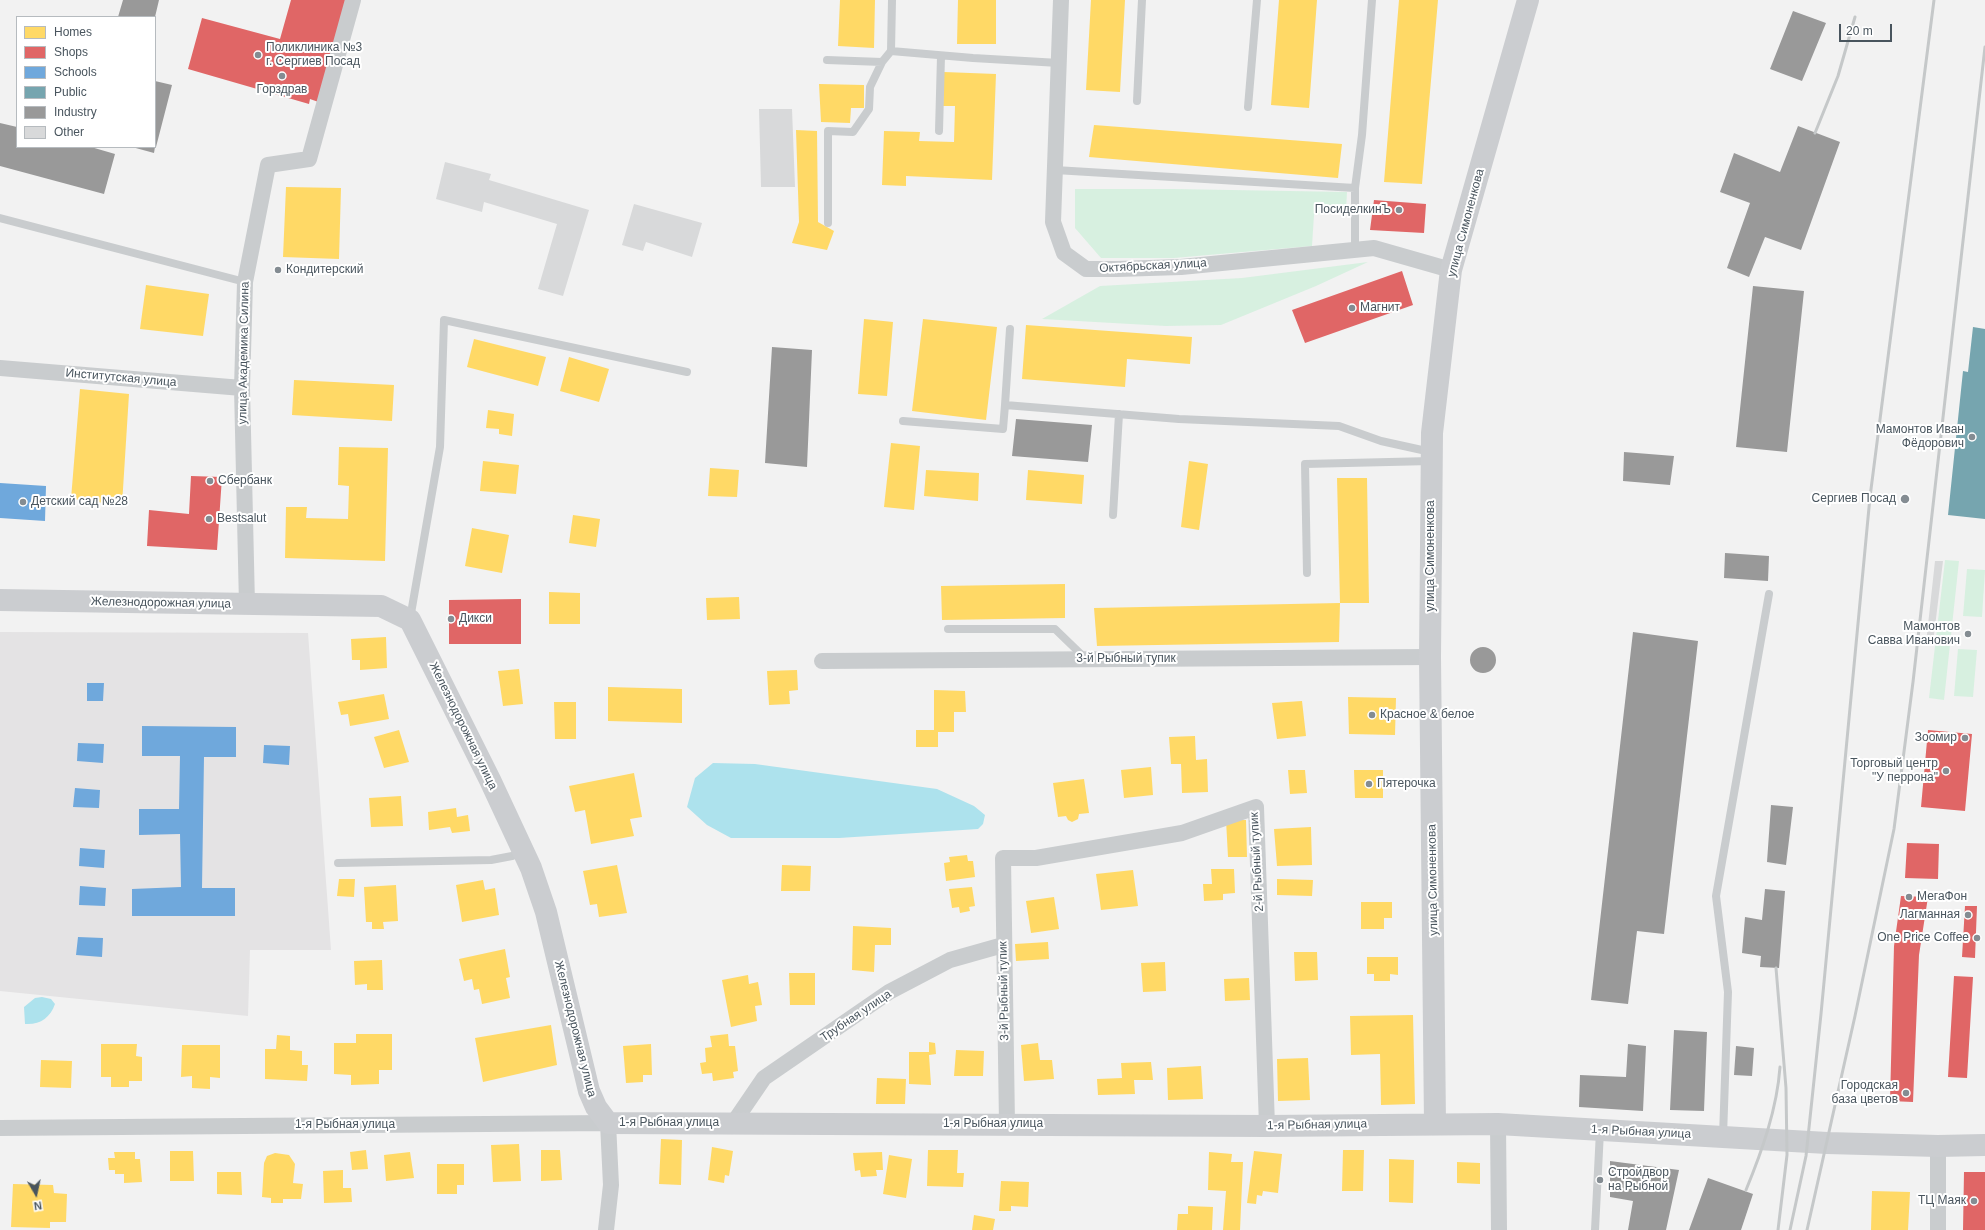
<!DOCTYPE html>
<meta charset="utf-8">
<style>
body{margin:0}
#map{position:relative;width:1985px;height:1230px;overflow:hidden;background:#f2f2f2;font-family:Helvetica,sans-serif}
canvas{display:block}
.legend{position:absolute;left:16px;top:16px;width:140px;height:132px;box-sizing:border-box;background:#fff;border:1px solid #b6bbbf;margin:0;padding:5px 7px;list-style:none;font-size:12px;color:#49555e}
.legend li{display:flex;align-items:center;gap:8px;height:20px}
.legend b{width:20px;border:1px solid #b6bbbf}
.north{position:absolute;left:16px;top:1174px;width:40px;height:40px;-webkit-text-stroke:3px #fff;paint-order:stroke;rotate:171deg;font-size:11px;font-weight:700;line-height:16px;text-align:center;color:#49555e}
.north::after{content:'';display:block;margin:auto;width:14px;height:18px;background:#49555e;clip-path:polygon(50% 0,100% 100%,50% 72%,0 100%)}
.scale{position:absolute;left:1839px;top:24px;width:53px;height:18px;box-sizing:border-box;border:2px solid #49555e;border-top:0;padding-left:5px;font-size:12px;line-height:14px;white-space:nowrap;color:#49555e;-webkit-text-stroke:3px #fff;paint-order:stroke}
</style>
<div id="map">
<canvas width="1985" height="1230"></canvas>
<ul class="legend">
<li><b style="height:11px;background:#ffd966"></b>Homes</li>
<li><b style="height:11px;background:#e06666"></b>Shops</li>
<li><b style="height:11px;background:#6fa8dc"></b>Schools</li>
<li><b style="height:11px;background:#76a5af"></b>Public</li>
<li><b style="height:11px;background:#999"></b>Industry</li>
<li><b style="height:11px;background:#d8d9da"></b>Other</li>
</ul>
<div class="north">N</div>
<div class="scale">20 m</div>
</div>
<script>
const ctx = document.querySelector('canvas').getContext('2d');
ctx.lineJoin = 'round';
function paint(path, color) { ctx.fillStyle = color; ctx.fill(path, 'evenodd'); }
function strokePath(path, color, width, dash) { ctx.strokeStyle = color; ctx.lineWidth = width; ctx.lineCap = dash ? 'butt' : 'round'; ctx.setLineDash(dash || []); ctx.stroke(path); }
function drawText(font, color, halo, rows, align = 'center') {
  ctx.font = font + ' Helvetica,sans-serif'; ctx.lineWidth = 4; ctx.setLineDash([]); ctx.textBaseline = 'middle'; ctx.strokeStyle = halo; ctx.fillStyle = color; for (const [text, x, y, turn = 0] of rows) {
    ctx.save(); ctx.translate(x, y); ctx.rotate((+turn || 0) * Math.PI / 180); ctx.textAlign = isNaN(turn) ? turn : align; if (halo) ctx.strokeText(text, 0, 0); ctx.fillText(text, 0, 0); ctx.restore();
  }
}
const education = new Path2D(`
 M0,632L308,633L331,950H250L248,1016L0,991Z`);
const green = new Path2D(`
 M1075,189H1173L1347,192L1346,210L1314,215L1312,246L1174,258H1101L1075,228Z
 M1368,262L1316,286L1221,325L1166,326L1042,319L1100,286L1242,278Z
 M1945,560L1959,561L1944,700L1929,698Z
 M1967,569L1985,570L1982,617L1963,616Z
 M1958,649L1977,650L1973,697L1954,696Z`);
const water = new Path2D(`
 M713,763L755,764L937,789L974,806L985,815L983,824L978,829L839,838H731L707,825L687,807L695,778Z
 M42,997L51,999L55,1004C50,1018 40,1025 25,1024L24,1007L35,998Z`);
const homes = new Path2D(`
 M840,0H875L874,48L838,46Z
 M958,0H996V44H957Z
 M1091,0H1125L1120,92L1086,90Z
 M1279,0H1317L1309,108L1271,105Z
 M1399,0H1438L1422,184L1384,182Z
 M944,72L996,74L992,180L906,176V186L882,185L884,131L920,132L919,141L954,142L955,106H943Z
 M819,84L864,85V108H851L850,123L821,122Z
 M1094,125L1342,144L1338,178L1089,157Z
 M796,130L817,131L818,222L834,231L827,250L792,243L799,222Z
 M286,187L341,188L339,259L283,257Z
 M146,285L209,294L203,336L140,329Z
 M864,319L893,322L887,396L858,394Z
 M923,319L997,327L986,420L912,411Z
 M1026,325L1192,337L1190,364L1127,359L1125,387L1022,379Z
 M474,339L546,357L538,386L467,367Z
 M569,357L609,369L599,402L560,391Z
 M294,380L394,385L392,421L292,415Z
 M80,389L129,394L122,505L71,499Z
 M488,410L514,414L512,436L499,434V429L486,428Z
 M891,443L920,446L914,510L884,507Z
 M339,447L388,448L385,561L285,558L286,507H307L306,518L348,519L349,486L338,485Z
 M483,461L519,465L516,494L480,491Z
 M1189,461L1208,464L1199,530L1181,527Z
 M710,468L739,470L737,497L708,496Z
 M926,470L979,473L978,501L924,496Z
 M1028,470L1084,475L1082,504L1026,500Z
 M1337,478H1367L1369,603H1340Z
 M573,515L600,519L596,547L569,543Z
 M472,528L509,535L502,573L465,566Z
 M1065,584V618L942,620L941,586Z
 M549,592L580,593V624H549Z
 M739,597L740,619L707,620L706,598Z
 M1340,603L1339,642L1097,646L1094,608Z
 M386,637L387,668L360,670V660H352L351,639Z
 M519,669L523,704L503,706L498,671Z
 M797,670L798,690L789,691L790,704L769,705L767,671Z
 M608,687L682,689V723L608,721Z
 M934,690L965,691L966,712H954V732H938V747H916V730H934Z
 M384,694L389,719L350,726L348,714L341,715L338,702Z
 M1348,697L1396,698L1395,735L1349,734Z
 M1302,701L1306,736L1277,739L1272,703Z
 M554,702H576V739H555Z
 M399,730L409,762L384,768L374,737Z
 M1195,736L1196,760L1207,759L1208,792L1182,793L1181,764H1171L1169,737Z
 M1151,767L1153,795L1124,798L1121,770Z
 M1288,770H1305L1307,793L1290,794Z
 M1354,770H1383V798H1355Z
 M634,773L642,817L630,819L634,836L591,844L585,810L575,812L569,786Z
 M1084,779L1089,813L1079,814L1078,819L1072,822L1068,820L1066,816L1058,817L1053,783Z
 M401,796L403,826L371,827L369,798Z
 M456,808L457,817L468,815L470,831L452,833L450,827L429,830L428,812Z
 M1226,820H1246L1247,857H1228Z
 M1311,827L1312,865L1277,866L1274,829Z
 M967,855L968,861H973L975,877L946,881L944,863L950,862L949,857Z
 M617,865L627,913L599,917L597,904L590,905L583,871Z
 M782,865L811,866L810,891H781Z
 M1211,869H1234L1235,893L1223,894V900L1204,901L1203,884H1212Z
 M1133,870L1138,906L1101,910L1096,874Z
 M339,879H355L354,897L337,896Z
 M1277,879L1313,880L1312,896L1277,895Z
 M483,880L485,890L495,888L499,915L462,922L456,885Z
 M396,885L398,921L383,922L384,929H372V922H366L364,887Z
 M972,887L975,906L969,907L970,911L960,913L959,907L952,908L949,889Z
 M1054,897L1059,929L1031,933L1026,901Z
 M1361,902H1392V918H1384V929H1361Z
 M853,926L891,928V945H875L874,972L852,970Z
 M1048,942L1049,959L1016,961L1015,944Z
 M505,949L510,977L506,978L510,998L482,1004L479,989L474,990L472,979L464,981L459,959Z
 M1294,952H1317L1318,980L1295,981Z
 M1367,957H1398V975L1390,974V981H1374V974H1367Z
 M382,960L383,990H367V984L355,985L354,961Z
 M1165,962L1166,991L1143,992L1141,963Z
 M789,973H815V1005H790Z
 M748,975L749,984L758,982L762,1005L755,1006L757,1021L731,1027L722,980Z
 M1249,978L1250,1000L1225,1001L1224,979Z
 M1413,1015L1415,1104L1381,1105L1380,1054L1351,1055L1350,1016Z
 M551,1025L557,1065L483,1082L475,1038Z
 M356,1034H392V1070H379V1084L351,1085V1075L334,1074V1043H356Z
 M728,1034L729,1046H735L738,1071L733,1072L734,1078L713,1081L712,1073L702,1074L700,1063L706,1062L705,1048L712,1047L710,1036Z
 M277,1035L290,1036V1050L302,1051V1065H308L307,1081L265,1079V1049H276Z
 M929,1042L935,1043L936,1054L929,1055L931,1085L909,1084V1052H929Z
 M1038,1043L1040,1060H1052L1054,1079L1024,1081L1021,1045Z
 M101,1044H137L136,1056L142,1057V1081H129V1087H111V1077H101Z
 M651,1044L652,1075H643V1082L626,1083L623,1046Z
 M182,1045H220V1078L210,1077V1089L192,1088V1076L181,1077Z
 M956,1050L984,1051L983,1076H954Z
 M1308,1058L1310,1100L1278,1101L1277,1059Z
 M41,1060L72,1061L71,1088L40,1087Z
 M1151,1062L1153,1080H1134L1135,1094L1098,1095L1097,1079L1122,1078L1121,1063Z
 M1201,1066L1203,1099L1168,1100L1167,1068Z
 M877,1078L906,1079L905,1104H876Z
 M661,1139L682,1140L681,1185L659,1184Z
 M519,1144L521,1181L493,1182L491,1145Z
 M712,1147L733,1151L729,1176L725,1175L724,1183L708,1180Z
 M366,1150L368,1169L352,1170L350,1152Z
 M541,1150H560L562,1180L541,1181Z
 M928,1150H958L957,1173H964L963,1187L927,1186Z
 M1343,1150H1364L1363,1191H1342Z
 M170,1151H193L194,1181H170Z
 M1254,1151L1282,1154L1278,1193L1263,1191L1262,1196L1257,1195L1256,1204L1247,1203Z
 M114,1152H135V1159H140L142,1182L124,1183V1174H115V1170H109L108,1158H115Z
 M410,1152L414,1178L386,1181L384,1155Z
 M882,1152L883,1170H876L877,1176L861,1177L860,1170L855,1171L853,1153Z
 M1209,1152L1232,1154L1231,1162H1243L1240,1230H1223L1226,1191L1208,1190Z
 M275,1153L289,1155L295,1164L293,1183L303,1184L301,1199H283V1203H271V1198L262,1197L264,1163L267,1156Z
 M889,1155L912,1159L906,1198L883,1194Z
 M1389,1159L1414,1160L1413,1203L1389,1202Z
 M1457,1162L1480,1163V1184L1457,1183Z
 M437,1164H464V1185H457V1194H437Z
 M343,1170V1188H351L352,1202L324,1203L323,1171Z
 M217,1172H241L242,1195L217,1194Z
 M1001,1181L1029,1182L1028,1207L1011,1206V1211H999Z
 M13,1184L53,1185L54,1193L67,1194L66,1222H50V1228L11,1227Z
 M1872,1191L1910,1192L1908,1230H1871Z
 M1188,1206L1213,1207L1212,1230H1177L1178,1214H1188Z
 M974,1215L995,1219L993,1230H972Z`);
const shops = new Path2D(`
 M291,0H351L324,104L310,99L309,104L188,69L202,18L280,39Z
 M1374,200L1426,204L1424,233L1370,230Z
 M1402,271L1413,305L1305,343L1292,310Z
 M191,476L222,477L217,550L147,546L149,510L189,514Z
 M521,599V644H449V600Z
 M1928,730L1972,734L1965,811L1921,807Z
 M1907,843L1939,844L1938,879L1905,878Z
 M1901,896L1928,897L1919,955L1913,1102L1890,1101L1894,946Z
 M1965,906H1977L1975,958L1962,957Z
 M1954,976L1973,977L1967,1078L1948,1077Z
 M1964,1172H1985V1230H1963Z`);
const schools = new Path2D(`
 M0,483L46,486L45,521L0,518Z
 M87,683H104L103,701H87Z
 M142,726L236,727V757H204L202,888H235V916H132V889L181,887L180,834L139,835V809H179L180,756H142Z
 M78,743L104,744L103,763L77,761Z
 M264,745L290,746L289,765L263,763Z
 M75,788L100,790L99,808L73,807Z
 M80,848L105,850L104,868L79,866Z
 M80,886L106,888L105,906L79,905Z
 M78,937L103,938L102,957L76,955Z`);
const public = new Path2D(`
 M1973,327L1985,329V519L1948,515L1963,371L1968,372Z`);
const industry = new Path2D(`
 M123,0H159L155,17H118Z
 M1793,11L1826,23L1802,81L1770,69Z
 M155,81L172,85L156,147H155Z
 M0,123L17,127V147H91L115,154L104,194L0,166Z
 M1798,126L1840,142L1801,250L1765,237L1749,277L1727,268L1750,203L1720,192L1734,153L1780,172Z
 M132,147H155L154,153Z
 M1753,286L1804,291L1787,452L1736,447Z
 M772,347L812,350L807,467L765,463Z
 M1016,419L1092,425L1088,462L1012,456Z
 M1624,452L1674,456L1670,485L1623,481Z
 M1725,553L1769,556L1768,581L1724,578Z
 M1633,632L1698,641L1664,934L1637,931L1628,1004L1591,1000Z
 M1470 660a13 13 0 1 1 26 0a13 13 0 1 1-26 0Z
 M1771,805L1793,807L1786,865L1767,862Z
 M1765,889L1785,891L1779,968L1760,967L1761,956L1742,953L1745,917L1762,920Z
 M1674,1030L1707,1032L1704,1111L1670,1110Z
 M1628,1044L1646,1046L1643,1111L1579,1107L1580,1075L1626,1077Z
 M1736,1046L1754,1048L1752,1076L1734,1075Z
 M1610,1161L1679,1170L1666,1230H1628L1633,1201L1610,1197Z
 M1708,1178L1753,1194L1741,1230H1689Z`);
const building = new Path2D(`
 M759,109H792L795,187H761Z
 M445,162L491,174L489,180L589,210L563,296L538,289L557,224L484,202L482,212L436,199Z
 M634,204L702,223L692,257L646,242L643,251L622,245Z
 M1935,561H1943L1933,643H1926Z`);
const lane = new Path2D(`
 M891,51L892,0
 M827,60L882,62L891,51L973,58L1059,63
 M1137,101L1142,0
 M1248,107L1257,0
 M939,131L941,56
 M1055,170L1355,188
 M0,218L245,282
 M828,223V131L853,132L869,109L870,87L882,62
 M1355,250V188L1362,135L1372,0
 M1010,329L1005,405L1179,419L1339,426L1381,441L1431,452
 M903,421L1003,429L1005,405
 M1113,515L1119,414
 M1307,573L1305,464L1431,461
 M410,619L440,447L444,320L687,372
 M948,629H1055L1086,659
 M338,863L491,860L512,856L523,851
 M1723,1136L1728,992L1716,896L1769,594
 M1595,1230L1600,1131`);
const street = new Path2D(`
 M1061,0L1053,222L1064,253L1086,269H1117L1181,267L1374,248L1451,270
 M0,368L242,388
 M247,605L242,388L245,282L268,165L309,159L353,0
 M822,661L1430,657
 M734,1122L764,1078L889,992L950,960L1003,945
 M1007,1124L1003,858H1036L1182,833L1256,807L1267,1126
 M1498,1124L1499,1230
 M0,1128L608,1123L611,1185L606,1230
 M1938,1146V1230`);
const secondary = new Path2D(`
 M0,600L381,606L410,620L490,780L531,868L546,912L589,1091L596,1107L608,1123L1267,1126L1498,1124L1827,1143L1938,1146L1985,1145
 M1435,1124L1430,657L1432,433L1451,270L1528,0`);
const rail = new Path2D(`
 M1815,133L1838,76L1855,17
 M1776,968L1786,1088L1787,1155L1778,1230
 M1746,1190C1762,1151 1777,1109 1780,1067
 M1790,1230L1806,1156L1821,1014L1870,497L1934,0
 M1807,1230L1855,1016L1894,829L1913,682L1985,47`);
const markers = [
 [258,55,4,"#848c92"],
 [282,76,4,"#848c92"],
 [1399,210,4,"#848c92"],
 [278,270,4,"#848c92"],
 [1352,308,4,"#848c92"],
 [1972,437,4,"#848c92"],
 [210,481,4,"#848c92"],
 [1905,499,5,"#848c92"],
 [23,502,4,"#848c92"],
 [209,519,4,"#848c92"],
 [451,619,4,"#848c92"],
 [1968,634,4,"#848c92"],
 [1372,715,4,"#848c92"],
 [1965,738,4,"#848c92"],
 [1946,771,4,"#848c92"],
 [1369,784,4,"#848c92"],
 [1909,897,4,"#848c92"],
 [1968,915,4,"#848c92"],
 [1977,938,4,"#848c92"],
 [1906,1093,4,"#848c92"],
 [1600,1180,4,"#848c92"],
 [1974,1201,4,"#848c92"]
];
const poiNames = [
 ["Поликлиника №3",266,48],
 ["г. Сергиев Посад",266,62],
 ["Горздрав",282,90,"center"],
 ["ПосиделкинЪ",1391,210,"right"],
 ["Кондитерский",286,270],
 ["Магнит",1360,308],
 ["Мамонтов Иван",1964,430,"right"],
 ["Фёдорович",1964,444,"right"],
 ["Сбербанк",218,481],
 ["Сергиев Посад",1896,499,"right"],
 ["Детский сад №28",31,502],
 ["Bestsalut",217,519],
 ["Дикси",459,619],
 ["Мамонтов",1960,627,"right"],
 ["Савва Иванович",1960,641,"right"],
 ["Красное & белое",1380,715],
 ["Зоомир",1957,738,"right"],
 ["Торговый центр",1938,764,"right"],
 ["\"У перрона\"",1938,778,"right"],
 ["Пятерочка",1377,784],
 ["МегаФон",1917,897],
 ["Лагманная",1960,915,"right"],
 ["One Price Coffee",1969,938,"right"],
 ["Городская",1898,1086,"right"],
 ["база цветов",1898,1100,"right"],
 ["Стройдвор",1608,1173],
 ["на Рыбной",1608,1187],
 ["ТЦ Маяк",1966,1201,"right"]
];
const streetNames = [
 ["улица Симоненкова",1466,223,-75],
 ["Октябрьская улица",1153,266,-3],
 ["улица Академика Силина",244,353,-89],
 ["Институтская улица",121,378,5],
 ["улица Симоненкова",1431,556,-90],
 ["Железнодорожная улица",161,603,1],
 ["3-й Рыбный тупик",1126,659],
 ["Железнодорожная улица",463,726,64],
 ["2-й Рыбный тупик",1257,862,-93],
 ["улица Симоненкова",1433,880,-91],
 ["3-й Рыбный тупик",1004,991,-91],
 ["Трубная улица",856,1016,-34],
 ["Железнодорожная улица",575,1029,76],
 ["1-я Рыбная улица",669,1123],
 ["1-я Рыбная улица",993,1124],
 ["1-я Рыбная улица",345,1125],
 ["1-я Рыбная улица",1317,1125,-1],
 ["1-я Рыбная улица",1641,1132,3]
];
paint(education, '#e4e3e4');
paint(green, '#d7f0e0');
paint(water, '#ade2ed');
paint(homes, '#ffd966');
paint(shops, '#e06666');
paint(schools, '#6fa8dc');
paint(public, '#76a5af');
paint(industry, '#999');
paint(building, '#d8d9da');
strokePath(lane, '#c9ccce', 8);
strokePath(street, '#c9ccce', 16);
strokePath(secondary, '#cbcdd0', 22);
strokePath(rail, '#c5c8c9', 3);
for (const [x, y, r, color] of markers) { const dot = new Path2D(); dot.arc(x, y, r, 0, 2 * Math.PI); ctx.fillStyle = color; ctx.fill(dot); strokePath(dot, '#fff', 1.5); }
drawText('12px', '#49555e', '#fff', poiNames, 'left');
drawText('12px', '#49555e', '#fff', streetNames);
</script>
